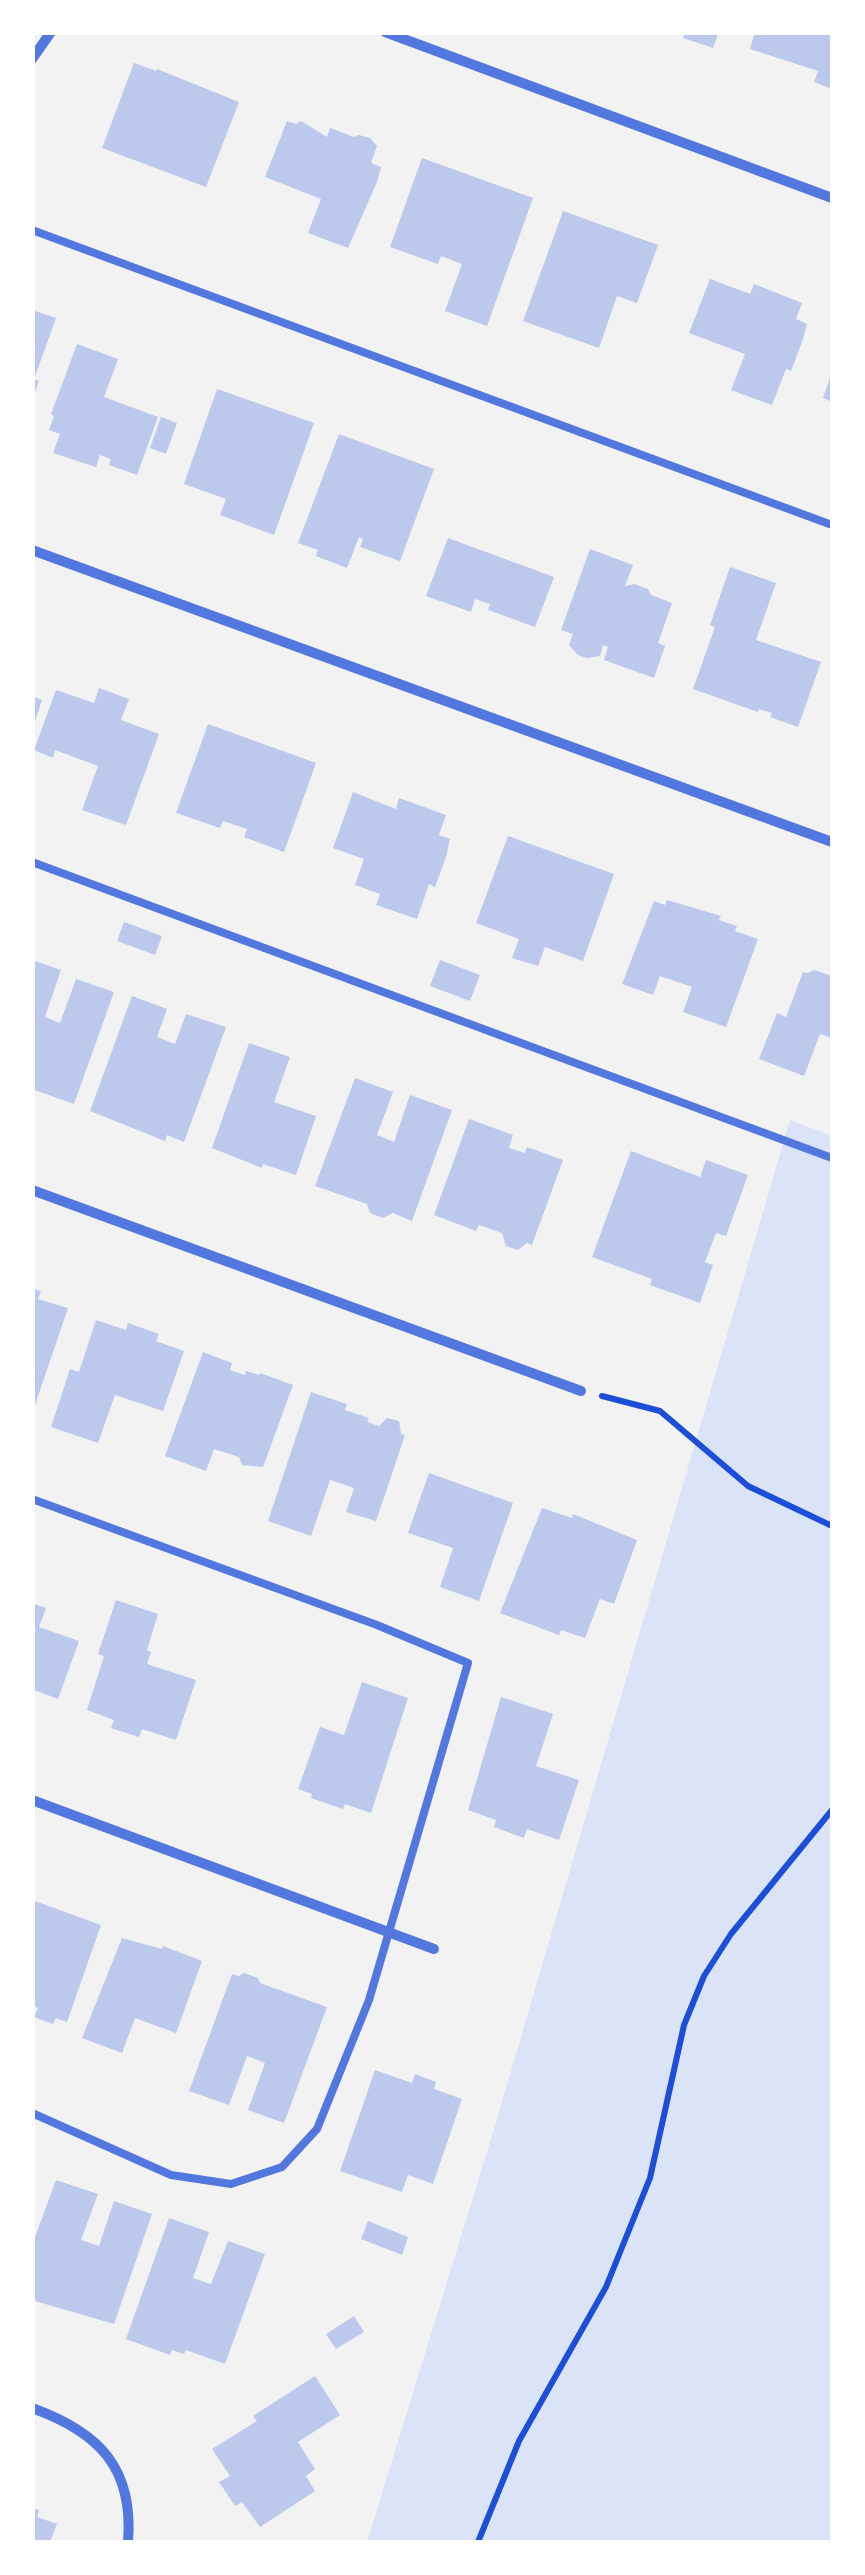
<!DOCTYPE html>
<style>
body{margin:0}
#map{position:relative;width:865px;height:2575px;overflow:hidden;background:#f2f2f2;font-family:Inter,sans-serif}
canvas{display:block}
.frame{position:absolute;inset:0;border:35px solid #fff;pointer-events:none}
</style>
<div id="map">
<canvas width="865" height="2575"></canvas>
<div class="frame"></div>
</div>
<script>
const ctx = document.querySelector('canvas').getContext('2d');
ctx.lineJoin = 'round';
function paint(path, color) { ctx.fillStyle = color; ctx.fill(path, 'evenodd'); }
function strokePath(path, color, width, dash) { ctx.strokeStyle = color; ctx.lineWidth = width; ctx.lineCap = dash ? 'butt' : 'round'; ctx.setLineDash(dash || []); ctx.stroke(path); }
const green = new Path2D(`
 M790,1120L832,1136V2542H367L494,2129Z`);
const building = new Path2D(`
 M685,32H719L713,48L683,38Z
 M755,32H832V89L814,82L818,71L750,49Z
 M134,63L156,71L157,69L239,102L206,187L102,148Z
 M287,121L296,124L301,121L327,137L330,128L354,137L359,135L370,138L377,146L371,163L381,167L377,182L348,248L308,233L321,199L265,177Z
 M422,158L533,198L487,326L445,311L462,264L441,256L438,264L390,247Z
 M563,211L658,245L637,303L617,296L599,348L523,321Z
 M710,279L750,294L754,284L802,303L796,319L807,324L803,339L791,371L786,369L772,405L731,390L745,354L689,333Z
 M32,310L56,318L34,379L39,381L33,397Z
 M77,344L118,359L104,397L158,417L137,475L109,465L111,459L100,455L96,467L53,453L60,434L49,430L54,416L51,414Z
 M832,372V402L823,398Z
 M217,389L314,423L274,535L220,515L226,499L184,484Z
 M161,417L177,423L166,454L150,448Z
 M339,434L434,469L400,561L360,547L363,539L359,537L347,568L316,556L318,550L298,543Z
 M448,538L554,577L535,627L488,610L490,604L475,599L471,612L426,596Z
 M590,549L633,565L625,586L634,584L648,589L651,595L672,603L658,643L665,646L654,678L604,660L608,647L603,645L600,656L587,658L578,655L569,645L573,634L561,630Z
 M730,567L776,583L756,640L821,662L798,727L770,717L772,713L759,709L758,712L693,689L715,627L710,625Z
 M99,688L129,699L121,720L159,734L126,825L82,810L98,766L55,750L53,758L34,750L56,690L94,703Z
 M32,696L42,700L33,727L32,726Z
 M208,724L316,763L284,852L244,837L247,829L223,821L220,828L176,813Z
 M353,792L396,809L399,798L446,815L439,835L450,839L446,857L435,887L429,884L417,919L376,905L380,894L355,885L364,859L333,848Z
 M508,836L614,874L583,961L545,947L538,966L512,958L519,939L476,923Z
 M667,900L721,916L719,920L737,926L735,931L758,939L726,1027L683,1012L692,987L660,976L653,995L622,984L654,901L665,905Z
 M124,922L162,936L155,955L117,941Z
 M32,960L61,970L45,1017L60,1023L76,979L114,992L74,1104L32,1089Z
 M440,960L480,975L470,1001L430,986Z
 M814,970L832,976V1038L820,1034L804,1076L759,1059L777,1013L786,1017L803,972L808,973Z
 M132,996L167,1009L157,1037L175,1044L186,1014L226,1027L184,1142L167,1135L165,1141L90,1111Z
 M249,1043L290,1057L274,1102L316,1116L296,1175L263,1164L262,1168L212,1148Z
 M355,1078L393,1092L377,1135L394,1142L410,1095L452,1110L412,1221L393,1213L383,1218L370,1213L367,1204L315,1186Z
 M469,1119L513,1135L509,1148L525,1153L527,1147L563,1160L532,1245L527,1243L518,1250L506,1246L502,1233L479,1225L476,1231L434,1215Z
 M631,1151L700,1177L706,1160L748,1175L726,1236L716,1233L705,1262L713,1265L700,1303L650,1285L652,1279L592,1257Z
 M32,1288L41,1291L38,1299L68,1308L33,1411Z
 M96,1320L126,1330L128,1323L159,1334L156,1341L184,1351L163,1411L115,1395L98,1443L51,1427L70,1369L79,1372Z
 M203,1352L232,1363L230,1370L245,1375L246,1371L259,1375L260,1373L293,1385L263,1467L242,1465L239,1457L214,1449L206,1471L165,1456Z
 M311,1392L347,1404L345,1410L369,1418L367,1422L379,1426L387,1418L399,1421L401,1434L405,1435L376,1521L346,1512L354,1488L330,1480L311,1536L268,1521Z
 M429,1473L513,1503L479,1601L440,1587L453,1548L408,1533Z
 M542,1508L572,1518L573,1514L637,1540L614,1604L600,1599L585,1638L561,1630L559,1635L500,1613Z
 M116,1600L158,1614L147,1650L151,1652L147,1664L196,1680L176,1740L142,1729L139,1737L111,1728L114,1720L87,1710L104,1656L98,1654Z
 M32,1603L46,1608L39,1627L79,1641L58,1699L32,1689Z
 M362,1682L408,1698L371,1813L345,1804L343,1809L311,1798L312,1794L298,1789L320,1727L344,1735Z
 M501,1697L553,1714L536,1766L579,1780L559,1840L527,1829L524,1838L494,1827L496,1820L468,1810Z
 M32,1900L101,1925L67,2022L56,2018L53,2024L34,2017L38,2008L32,2006Z
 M122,1938L162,1949L163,1946L202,1961L176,2033L135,2018L122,2053L82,2038Z
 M244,1973L258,1978L260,1983L327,2007L284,2123L248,2110L265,2063L247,2056L229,2105L189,2091L232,1974L239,1976Z
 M375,2070L412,2083L415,2074L436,2082L434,2089L462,2099L433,2184L408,2175L402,2192L340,2171Z
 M56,2180L98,2194L81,2240L99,2246L114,2201L152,2214L114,2324L35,2301L32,2245Z
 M169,2218L209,2232L193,2278L211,2284L228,2241L265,2254L225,2364L186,2350L184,2354L172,2350L170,2355L126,2339Z
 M368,2221L408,2237L402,2255L361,2239Z
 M354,2316L364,2332L336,2349L326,2334Z
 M315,2376L340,2415L298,2442L315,2469L306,2476L315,2491L260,2527L242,2502L235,2506L219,2482L230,2476L212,2449L257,2421L253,2416Z
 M32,2508L39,2510L37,2517L57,2524L50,2542H32Z`);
const path = new Path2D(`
 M602,1396L660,1411L748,1486L832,1526
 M478,2542L519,2441L606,2287L650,2178L684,2025L704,1976L731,1934L832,1810`);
const service = new Path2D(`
 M32,230L832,525
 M32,862L832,1158
 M32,1499L377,1625L468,1663L369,2000L317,2129L282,2167L231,2184L171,2175L32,2113`);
const minor = new Path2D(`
 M385,32L832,198
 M32,59L51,32
 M32,550L832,842
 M32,1190L581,1391
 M32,1800L434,1949
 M32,2408C99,2432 134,2468 128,2542`);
paint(green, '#dbe4f7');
paint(building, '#bdc9ec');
strokePath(path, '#1d4ed8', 6);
strokePath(service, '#5277de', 8);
strokePath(minor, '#5277de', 10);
</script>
